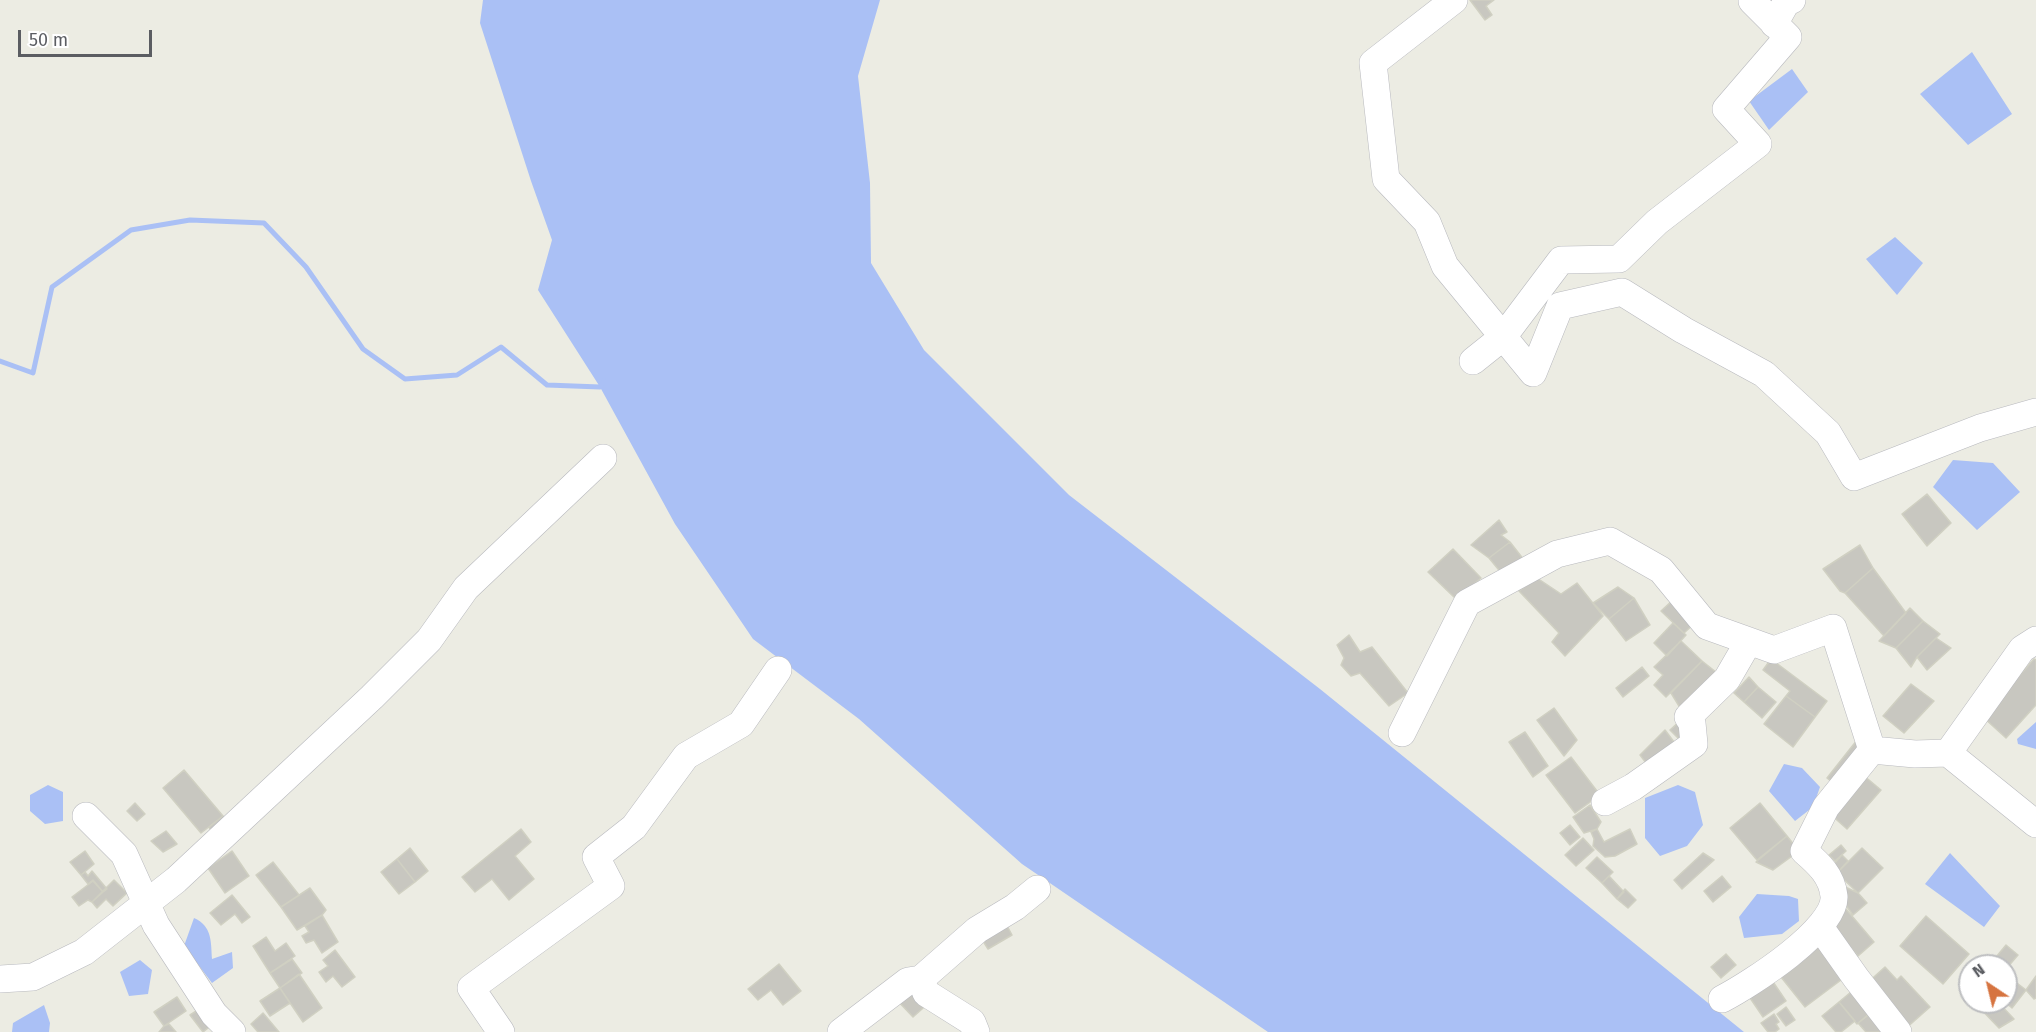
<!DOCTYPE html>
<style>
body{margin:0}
#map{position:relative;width:2036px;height:1032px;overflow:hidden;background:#ecece3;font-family:"Fira Sans",sans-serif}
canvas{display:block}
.north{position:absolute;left:1958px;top:954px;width:60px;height:60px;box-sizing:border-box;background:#fff;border:2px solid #bdbec0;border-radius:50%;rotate:325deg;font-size:16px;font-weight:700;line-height:24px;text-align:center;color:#5b5d62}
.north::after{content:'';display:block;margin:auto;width:21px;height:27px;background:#d67440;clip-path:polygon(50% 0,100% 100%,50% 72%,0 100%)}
.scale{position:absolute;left:18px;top:30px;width:134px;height:27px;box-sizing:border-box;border:3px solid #5b5d62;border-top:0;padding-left:8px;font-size:18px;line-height:21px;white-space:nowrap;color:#5b5d62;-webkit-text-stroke:4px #fff;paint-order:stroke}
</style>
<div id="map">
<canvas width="2036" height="1032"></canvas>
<div class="north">N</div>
<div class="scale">50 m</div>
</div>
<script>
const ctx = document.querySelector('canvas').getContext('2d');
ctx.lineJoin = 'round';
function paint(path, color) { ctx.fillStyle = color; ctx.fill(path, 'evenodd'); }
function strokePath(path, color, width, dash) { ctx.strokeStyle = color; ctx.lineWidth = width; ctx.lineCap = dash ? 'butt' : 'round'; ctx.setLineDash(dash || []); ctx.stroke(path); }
const water = new Path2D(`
 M483,0H880L858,76L870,183L871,263L924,350L1069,495L1320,689L1744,1032H1268L1022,864L859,719L753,639L675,524L600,387L538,290L552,240L531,181L480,23Z
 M1972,52L2012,114L1968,145L1920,94Z
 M1792,69L1808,92L1769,130L1749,101Z
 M1895,237L1923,263L1897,295L1866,259Z
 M1953,460L1993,463L2020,492L1977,530L1933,487Z
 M2036,722V749L2018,744L2017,739Z
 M1784,764L1802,768L1820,787L1813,807L1795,821L1769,791Z
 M48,785L63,792V821L45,824L30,811V795Z
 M1678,785L1695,792L1703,825L1687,846L1660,856L1645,838V798Z
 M1950,853L2000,906L1984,927L1925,884Z
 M1757,894L1789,896L1798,899L1799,921L1782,934L1744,938L1739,917Z
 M194,918C212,926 211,941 212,959L232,952L233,968L212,983L184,946Z
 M140,960L152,970L148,994L129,996L120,972Z
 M44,1005L50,1023L49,1032H12L13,1023Z`);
const stream = new Path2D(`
 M0,361L33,373L52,287L131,230L190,220L264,223L306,267L363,349L405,379L457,375L501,347L547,385L600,387L604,381`);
const building = new Path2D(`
 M1470,0H1494L1486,6L1492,15L1485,20Z
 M1927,494L1951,523L1927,546L1902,514Z
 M1499,520L1507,532L1501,535L1510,542L1489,558L1471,545Z
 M1510,542L1524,560L1503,575L1489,558Z
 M1860,545L1873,568L1845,593L1840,591L1823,569Z
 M1453,549L1481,578L1456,599L1428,572Z
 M1873,568L1906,613L1884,636L1845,593Z
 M1537,578L1561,594L1577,583L1603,616L1565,656L1552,642L1559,633L1519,591Z
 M1618,587L1634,598L1609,619L1593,603Z
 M1634,598L1650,625L1626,641L1609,619Z
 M1674,599L1696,622L1684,633L1661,611Z
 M1910,608L1923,621L1896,648L1879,641Z
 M1923,621L1940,634L1917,657L1911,667L1896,648Z
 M1673,623L1686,635L1667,656L1654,643Z
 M1349,635L1360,652L1372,647L1408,693L1389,706L1360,673L1351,676L1341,665L1344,658L1337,645Z
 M1936,638L1951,648L1927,670L1917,657Z
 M1681,641L1702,661L1666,697L1654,685L1663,675L1654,667Z
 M1771,659L1827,701L1815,717L1786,696L1790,691L1763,670Z
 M2034,659L2036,660V705L2006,738L1983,717Z
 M1702,661L1721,676L1678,714L1679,706L1671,693Z
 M1642,667L1649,676L1623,697L1616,688Z
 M1749,677L1758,687L1744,702L1734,693Z
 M1911,684L1934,701L1904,733L1883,716Z
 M1758,687L1776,702L1762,718L1744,702Z
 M1786,696L1815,717L1793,747L1764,724Z
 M1554,708L1577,740L1564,756L1537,720Z
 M1681,720L1690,730L1680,740L1670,730Z
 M1665,730L1677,746L1650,768L1640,755Z
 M1525,732L1548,766L1533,777L1509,742Z
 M1861,735L1865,750L1837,786L1827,778Z
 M1571,757L1600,795L1575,813L1546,775Z
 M184,770L223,816L201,833L163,788Z
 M1863,775L1881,790L1847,829L1829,813Z
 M135,803L145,814L137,821L127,811Z
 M1760,803L1787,836L1757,860L1730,828Z
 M1590,805L1601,822L1597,829L1584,833L1573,817Z
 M223,816L229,825L214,837L209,827Z
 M1570,825L1580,837L1570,845L1560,833Z
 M521,829L531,842L515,856L534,879L509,900L492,879L475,892L462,877Z
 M1597,829L1604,842L1630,829L1637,844L1615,856L1605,857L1593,846L1594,839L1591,832Z
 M166,831L177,844L163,852L151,841Z
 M1787,836L1799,851L1773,870L1756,862Z
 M1583,838L1594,850L1576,866L1565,855Z
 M1841,845L1846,851L1835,861L1829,855Z
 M410,848L428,871L415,882L397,859Z
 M1862,848L1883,868L1858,893L1837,873Z
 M85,851L94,864L81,875L70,862Z
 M232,851L249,876L225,893L208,868Z
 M1703,853L1714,860L1682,889L1674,880Z
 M1842,855L1848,861L1837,873L1831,867Z
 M1597,857L1613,872L1602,883L1586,868Z
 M397,859L415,882L399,894L381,872Z
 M273,862L299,895L281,907L256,875Z
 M92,871L107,889L103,892L93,880L88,884L81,875L85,872L88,876Z
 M1609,876L1624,892L1617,899L1602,883Z
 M1722,876L1731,887L1713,902L1704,891Z
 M114,880L127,893L113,906L106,899L97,908L92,902Z
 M93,881L103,892L92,902L88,900L79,906L72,897Z
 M1843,886L1858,893L1867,903L1853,915L1842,900Z
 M310,888L326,910L322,915L297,930L281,907Z
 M1625,889L1636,900L1628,908L1617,899Z
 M232,895L250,917L242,923L235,914L221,925L210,913Z
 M1846,909L1874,942L1858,956L1829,923Z
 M322,915L338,942L322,953L314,940L306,943L302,936L309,932L305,926Z
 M1926,916L1969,954L1943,984L1900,946Z
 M1005,922L1012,935L988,949L978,933Z
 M1818,936L1841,980L1805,1007L1777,972Z
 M266,937L275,951L286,943L295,956L270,973L253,946Z
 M2006,945L2018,955L2006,969V966H1997L1992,962Z
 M335,950L355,977L342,987L333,976L326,982L319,972L328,966L323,960Z
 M1726,954L1736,965L1721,978L1711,967Z
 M292,959L302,973L280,988L270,973Z
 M779,964L801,991L783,1005L771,990L758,1000L748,989Z
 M1885,967L1897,980L1901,976L1930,1007L1904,1030L1865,985Z
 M299,974L322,1008L303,1022L280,988Z
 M1769,976L1786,1001L1763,1017L1746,992Z
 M2036,976V998L2034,999L2026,990Z
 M2013,980L2026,990L2012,1008L2005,1002L2006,988Z
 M914,982L931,1001L913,1017L895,998Z
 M1857,987L1876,1009L1857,1024L1839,1002Z
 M280,988L290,1003L270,1016L260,1001Z
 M177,997L186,1011L164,1026L154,1012Z
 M1839,1002L1855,1021L1841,1032H1836L1822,1016Z
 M1974,1002H1998L2014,1019L1999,1028Z
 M1786,1007L1795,1020L1786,1026L1777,1014Z
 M201,1008L213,1024L203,1032L190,1015Z
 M263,1013L279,1032H258L251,1024Z
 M1774,1014L1779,1022L1776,1024L1779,1029L1775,1032H1768L1761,1023Z
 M1869,1014L1882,1032H1866L1858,1023Z
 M169,1024L176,1032H159L164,1026Z`);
const minor = new Path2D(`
 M1454,0L1373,63L1386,179L1427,222L1445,266L1533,373L1560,306L1622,292L1683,330L1764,374L1828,433L1854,477L1980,428L2036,412
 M1774,24L1786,3L1792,0
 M1473,361L1503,337L1561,260L1619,259L1657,222L1758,144L1726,109L1788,37L1752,1L1753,0
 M1402,733L1467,603L1557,554L1610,541L1661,570L1707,626L1774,650L1833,628L1872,750
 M1948,753L2022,649L2036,640
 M1605,802L1633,787L1694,744L1692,723L1688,717L1727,679L1749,641
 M86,816L124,854L156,925L214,1014L232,1032
 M1820,927L1856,978L1898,1032
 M0,979L33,977L84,952L176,880L372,697L429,640L466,588L603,458
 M1722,999C1749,985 1837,929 1834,896C1832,876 1819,864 1804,851L1826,807L1872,750L1915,754L1948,753L2036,824
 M501,1032L471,988L611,886L596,857L634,827L686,756L741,724L778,670
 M841,1032L908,981L921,979
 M976,1032L972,1022L926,993L921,979L977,930L1015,907L1037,889`);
paint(water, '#aac0f5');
strokePath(stream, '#aac0f5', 5);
paint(building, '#c8c7c0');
strokePath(building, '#d0d0c2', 1.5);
strokePath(minor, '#b8b9be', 28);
strokePath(minor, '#fff', 27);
</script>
